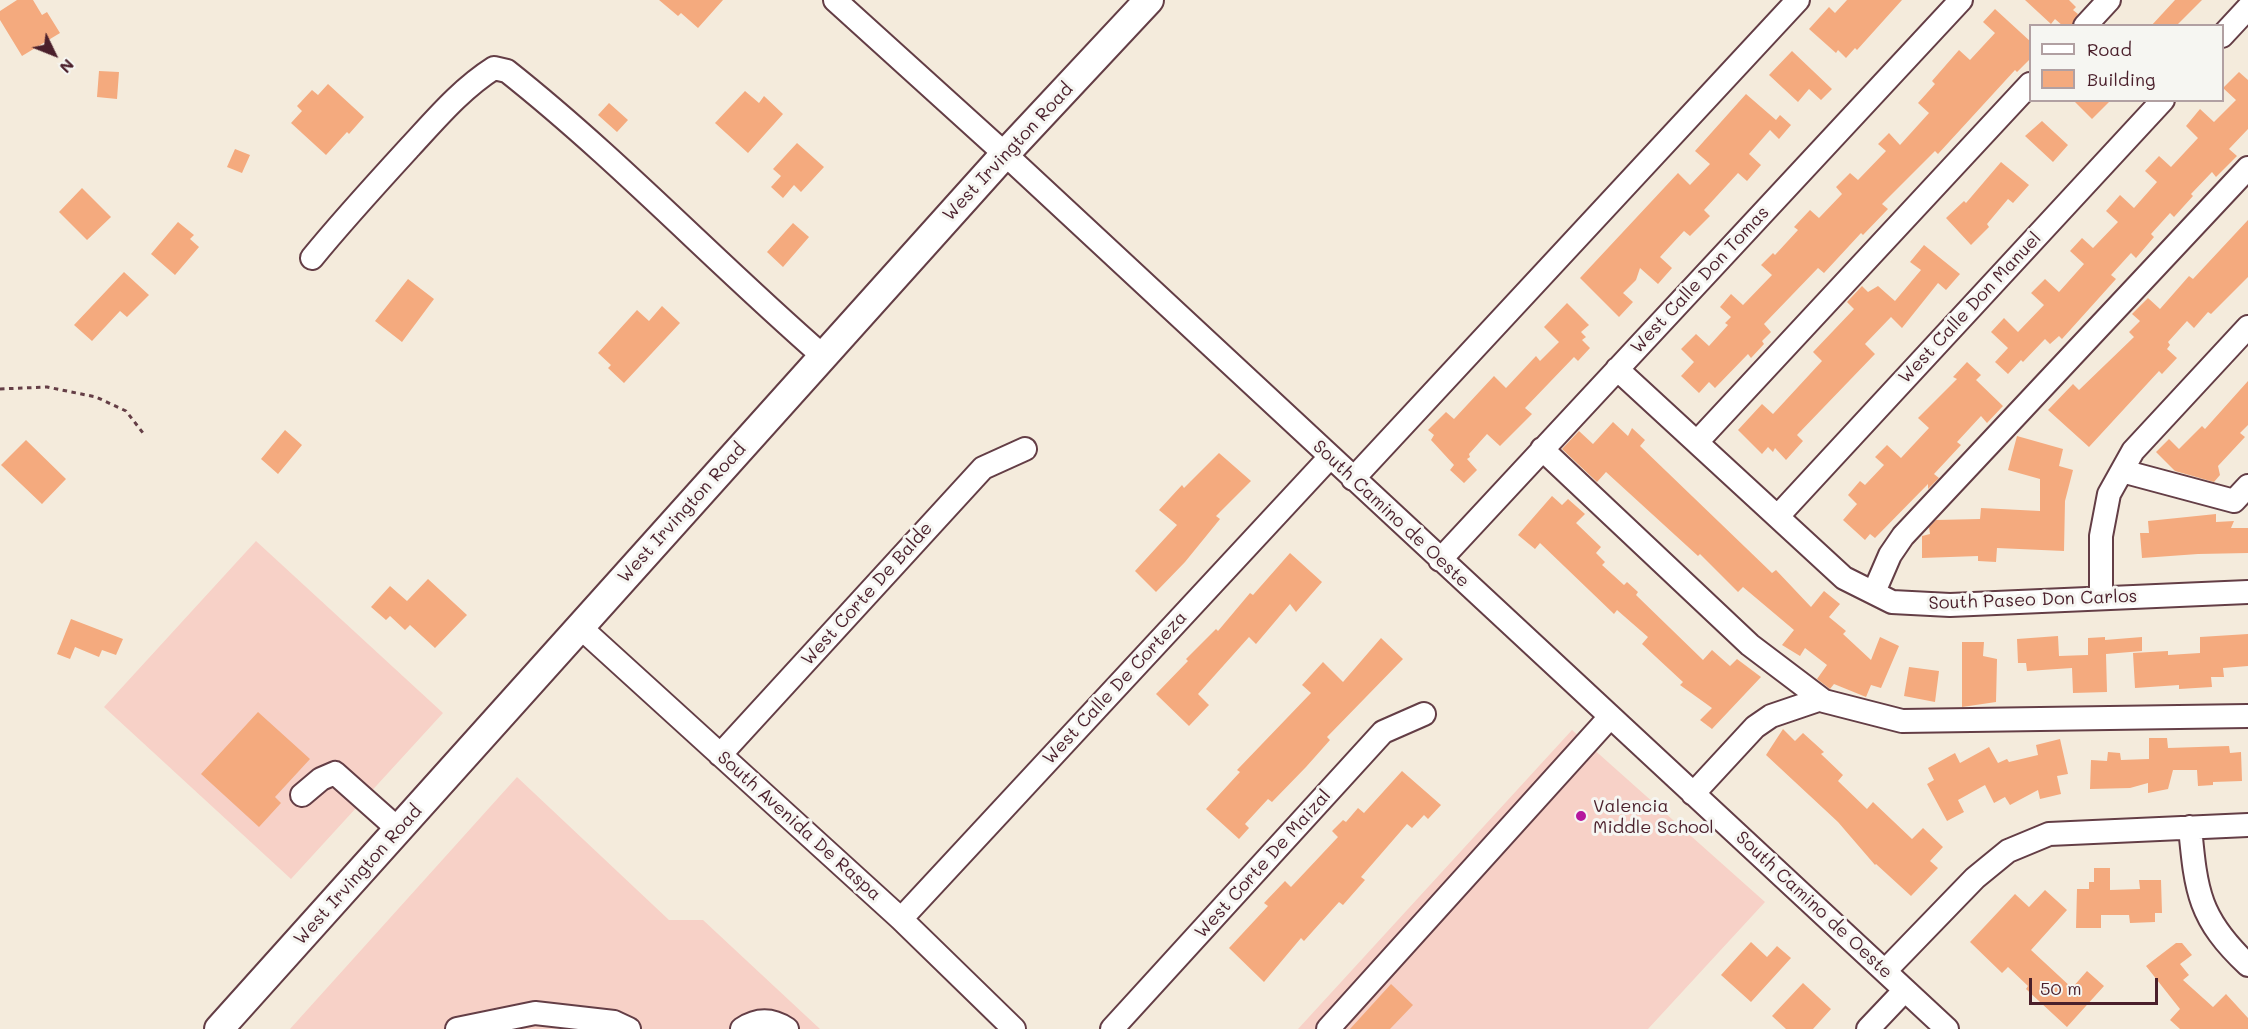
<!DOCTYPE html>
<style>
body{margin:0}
#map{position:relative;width:2248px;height:1029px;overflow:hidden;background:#f4ebdc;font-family:Mali,sans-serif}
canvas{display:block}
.legend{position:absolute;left:2029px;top:24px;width:195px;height:78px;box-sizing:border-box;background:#f6f6f2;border:2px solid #b1a0a2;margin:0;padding:8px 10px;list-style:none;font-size:18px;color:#4a1f2b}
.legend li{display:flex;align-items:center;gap:12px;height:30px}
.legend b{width:30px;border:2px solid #b1a0a2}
.north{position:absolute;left:24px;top:24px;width:60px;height:60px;-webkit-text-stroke:4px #f6f6f2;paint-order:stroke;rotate:133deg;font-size:16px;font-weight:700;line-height:24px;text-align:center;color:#4a1f2b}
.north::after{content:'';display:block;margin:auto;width:21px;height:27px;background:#4a1f2b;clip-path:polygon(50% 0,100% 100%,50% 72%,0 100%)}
.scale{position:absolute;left:2029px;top:978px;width:129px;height:27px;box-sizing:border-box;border:3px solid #4a1f2b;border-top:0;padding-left:8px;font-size:18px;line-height:21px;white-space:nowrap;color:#4a1f2b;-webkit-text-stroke:4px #f6f6f2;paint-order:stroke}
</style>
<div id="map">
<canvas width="2248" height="1029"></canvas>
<ul class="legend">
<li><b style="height:8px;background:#fff"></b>Road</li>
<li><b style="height:16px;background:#f4aa7e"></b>Building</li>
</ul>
<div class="north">N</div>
<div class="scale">50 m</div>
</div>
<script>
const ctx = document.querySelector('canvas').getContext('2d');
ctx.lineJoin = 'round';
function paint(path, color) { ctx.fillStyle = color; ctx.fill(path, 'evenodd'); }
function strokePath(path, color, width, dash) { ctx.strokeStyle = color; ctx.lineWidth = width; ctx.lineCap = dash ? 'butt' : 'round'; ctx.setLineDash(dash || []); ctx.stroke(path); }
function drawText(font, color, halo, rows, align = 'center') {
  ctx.font = font + ' Mali,sans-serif'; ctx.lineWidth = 6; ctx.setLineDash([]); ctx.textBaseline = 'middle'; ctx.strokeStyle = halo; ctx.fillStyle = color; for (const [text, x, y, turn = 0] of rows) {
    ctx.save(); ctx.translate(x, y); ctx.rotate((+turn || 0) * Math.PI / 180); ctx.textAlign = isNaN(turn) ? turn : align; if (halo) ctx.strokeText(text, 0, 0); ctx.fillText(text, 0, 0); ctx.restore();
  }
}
const built = new Path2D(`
 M256,541L443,713L291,879L104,707Z
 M1572,730L1765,902L1648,1029H1298Z
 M517,777L669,920H703L820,1029H290Z`);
const building = new Path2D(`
 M17,0H33L42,15L47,12L60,33L22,56L0,20V11Z
 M659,0H723L698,28L681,13L678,16Z
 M1847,0H1902L1857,50L1855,48L1846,58L1838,50L1836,53L1809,29L1829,7L1835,13Z
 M2025,0H2069L2076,7L2073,10L2078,14L2072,26H2063L2055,19L2051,24Z
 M2175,0H2202L2176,26H2151Z
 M1995,9L2031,42V58L2017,72L2015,70L1938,154L1935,151L1882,204L1888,209L1863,235L1861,233L1824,273L1818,268L1764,324L1771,332L1762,341L1764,344L1751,358L1748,354L1715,388L1709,382L1699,393L1681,376L1694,362L1681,349L1696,334L1709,346L1728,325L1725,323L1731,317L1720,307L1731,294L1743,305L1772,275L1761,265L1773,253L1775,255L1798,230L1794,227L1810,210L1819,218L1842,194L1836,187L1850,173L1858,180L1886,151L1878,144L1889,133L1900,145L1929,113L1918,103L1935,84L1932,81L1959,50L1970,60L1995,33L1983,22Z
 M1792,51L1832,89L1821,100L1809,89L1798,102L1769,75Z
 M99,71L119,72L117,99L97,97Z
 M2239,72L2248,80V129L2229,149L2237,156L2216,177L2212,172L2191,194L2193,196L2174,217L2170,213L2151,234L2154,237L2136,258L2131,253L2111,275L2116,279L2062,339L2059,336L2050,344L2045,339L2023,362L2021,360L2008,374L1995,362L2008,348L1991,332L2004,318L2018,332L2044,305L2031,293L2045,279L2059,292L2084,264L2070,251L2082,238L2093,248L2118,222L2106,211L2120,195L2134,208L2157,182L2145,171L2159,156L2171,167L2198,138L2186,126L2200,109L2214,122L2236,100L2223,88Z
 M328,84L364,117L349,134L347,132L326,155L291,123L302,111L297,106L312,90L318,95Z
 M745,91L759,103L764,96L783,114L748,153L715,123Z
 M1746,94L1776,120L1780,115L1791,125L1779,139L1770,130L1749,154L1761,165L1747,181L1738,173L1704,210L1710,216L1690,236L1684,231L1660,257L1672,268L1658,284L1640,268L1636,280L1623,293L1633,302L1619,317L1580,278L1678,173L1690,185L1710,164L1695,151Z
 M2073,100H2111L2092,119Z
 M609,103L628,120L617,132L598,115Z
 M2042,121L2068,145L2053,162L2025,136Z
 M797,143L824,167L801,192L794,185L783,198L771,187L781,176L773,169Z
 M235,149L250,155L242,173L227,167Z
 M2001,162L2029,185L2013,203L2008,199L1987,224L1989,227L1971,245L1946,218L1964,201L1966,203Z
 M82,188L111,217L87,240L59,212Z
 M2248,220V277L2211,314L2208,312L2194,328L2187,321L2168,342L2170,345L2167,349L2177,358L2162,374L2159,371L2089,447L2048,410L2073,384L2079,390L2134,337L2129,332L2140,321L2132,314L2148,298L2160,309L2189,276L2193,279Z
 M178,222L194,235L190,239L199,247L175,275L151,254Z
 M793,223L809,237L783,267L767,252Z
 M1924,245L1960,274L1946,290L1938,283L1902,328L1891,317L1865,344L1875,354L1797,435L1803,441L1786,460L1775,448L1773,452L1768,447L1762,454L1738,430L1762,404L1773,414L1822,361L1813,352L1854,309L1847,302L1862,286L1868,292L1878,286L1895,301L1921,270L1910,262Z
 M124,272L149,295L127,317L120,311L92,341L74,325Z
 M408,279L434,299L402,342L375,321Z
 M1567,303L1589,325L1581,332L1586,337L1582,340L1590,348L1578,361L1574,357L1525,408L1532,414L1500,446L1487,434L1469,454L1470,457L1467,459L1477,470L1464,483L1450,470L1454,465L1431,440L1434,435L1428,430L1446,412L1454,419L1494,376L1506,388L1536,356L1540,361L1559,342L1544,327Z
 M662,306L680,323L624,383L608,368L611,365L598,353L637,310L649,321Z
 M1967,362L1981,375L1976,380L2003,406L1987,423L1981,416L1957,442L1961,445L1934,474L1939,478L1928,489V484L1875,538L1870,534L1865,540L1843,520L1857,504L1848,495L1860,481L1865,485L1884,465L1875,457L1887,445L1901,458L1929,428L1918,418L1957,379L1953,377Z
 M2248,381V425L2240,433L2245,437L2218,466L2220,475L2214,482L2175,471L2156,452L2169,439L2179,449L2202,426L2205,429Z
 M1613,422L1628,436L1632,428L1645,440L1640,446L1772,573L1776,570L1811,607L1824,591L1840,604L1829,617L1846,631L1843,634L1871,660L1880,637L1899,646L1881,688L1871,685L1866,697L1834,684L1830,689L1817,679L1827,665L1805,648L1800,656L1782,645L1794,630L1743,587L1738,592L1700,554L1698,556L1606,472L1597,482L1562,449L1579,431L1593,444Z
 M285,430L302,445L278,474L261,459Z
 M2017,436L2063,449L2059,466L2073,470L2065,501L2064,551L1997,548L1996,562L1978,561V556L1922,558V536L1930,534L1929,527L1936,520L1980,519L1981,508L2040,511V479L2008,470Z
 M26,440L66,479L42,504L1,465Z
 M1219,453L1251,481L1216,516L1220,519L1185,562L1156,592L1135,571L1177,525L1159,510L1182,485L1184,488Z
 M1552,496L1562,505L1568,499L1585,514L1576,523L1601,547L1596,553L1605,562L1602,565L1624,585L1627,582L1638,592L1636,595L1703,660L1712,650L1730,666L1737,659L1761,677L1712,729L1700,720L1712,708L1680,685L1683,682L1642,644L1648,637L1617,610L1614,614L1540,543L1535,549L1518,535Z
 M2216,514V522L2234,521L2231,528H2248V553L2198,554L2142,558L2140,533H2149L2148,521Z
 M1290,553L1322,582L1296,612L1290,604L1256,644L1249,637L1198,694L1209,705L1189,726L1156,694L1188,661L1186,659L1216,629L1218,631L1250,593L1253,595Z
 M428,579L467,615L435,648L410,625L405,630L390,616L386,620L371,607L390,586L407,601Z
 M71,619L123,639L116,655L102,650L99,657L75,647L70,659L57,654Z
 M2248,634V666L2223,668L2224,677H2211L2212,687L2179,689V685L2135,688L2133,653L2168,651V655L2200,653V637Z
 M2058,636L2059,656L2088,655V638L2105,637V640L2142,637V651L2106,654L2107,692L2073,693L2072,668L2027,671L2026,663H2018L2017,639Z
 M1381,638L1403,659L1327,737L1330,740L1306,767L1272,802L1268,799L1245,824L1249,828L1239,839L1206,809L1240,772L1237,770L1311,693L1302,685L1323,662L1343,682Z
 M1962,642H1984L1983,656L1997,659L1996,702L1962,707Z
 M1909,667L1939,671L1935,702L1904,696Z
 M258,712L310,759L275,797L281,803L259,827L201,774Z
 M1783,729L1795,741L1803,733L1824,752L1821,754L1843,775L1838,781L1867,809L1873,802L1912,839L1923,828L1943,847L1930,861L1938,868L1911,896L1876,864L1875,865L1838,822L1766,755Z
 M2149,738H2167L2168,748L2229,746L2230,753L2241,752L2242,781L2213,782V785L2198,786L2197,770H2173L2168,789L2148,793V783L2130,788L2090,789L2091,760L2107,761L2108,752L2120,753L2121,760L2149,759Z
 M2060,739L2068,774L2057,776L2061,794L2040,799L2038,790L2010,805L2005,797L1994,803L1985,785L1958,800L1964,812L1947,821L1927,784L1934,780L1928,768L1955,753L1960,763L1989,747L1998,763L2007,759L2009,762L2038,755L2036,745Z
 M1402,771L1441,805L1428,819L1424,815L1412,828L1407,824L1361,877L1365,880L1343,905L1339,902L1304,941L1301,938L1264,982L1229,948L1268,906L1264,903L1285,881L1291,887L1338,837L1332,831L1343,820L1346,822L1358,808L1364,813Z
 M2094,868H2110V890L2140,889L2139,880H2161L2162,913H2155V922L2130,923L2129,915H2101V928H2076L2077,889H2089V882H2094Z
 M2045,890L2067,910L2031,950L2072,988L2087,971L2104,986L2067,1027L2026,989L2028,986L2008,967L2002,973L1970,942L2015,894L2029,907Z
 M1751,942L1767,957L1777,946L1791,958L1751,1002L1721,975Z
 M2176,943H2182L2192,955L2180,964L2189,975L2183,980L2213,1007L2226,994L2248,1018V1029H2180L2170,1020L2180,1009L2146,966Z
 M1803,983L1831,1009L1813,1029H1786L1772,1016Z
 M1391,984L1413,1005L1390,1029H1350Z`);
const path = new Path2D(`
 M0,389L47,387L96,397L126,411L143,433`);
const minor = new Path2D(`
 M835,0L1005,154L1947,1029
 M2085,26L2109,0
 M2222,36L2248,8
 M312,258C343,220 377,183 410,147C436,119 461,89 494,68L507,71C618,159 716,263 823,356
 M1617,369L1844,578L1892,602L1950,605L2248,592
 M1697,442L2030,84
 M1542,449L1750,645L1824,701L1902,721L2248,716
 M2122,471L2234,501L2248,486
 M1353,479L1798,0
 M1778,516L2163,100
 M1440,560L1961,0
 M1874,592L1890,555L1903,536L2248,168
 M2101,597V536L2109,494L2133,451L2248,327
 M580,627L901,919L1014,1029
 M720,755L983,468L1025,449
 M1693,794L1755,727L1771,716L1821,699
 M302,795L321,779L335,773L398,829
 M2190,827C2196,892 2199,919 2248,965
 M901,919L1330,457
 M1885,971L1975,878L2008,851L2049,834L2248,825
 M457,1029L535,1013L614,1022L629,1029
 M742,1029C757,1019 772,1019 787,1029
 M1112,1029L1383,732L1424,714
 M1328,1029L1610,717
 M1868,1029L1905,990`);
const major = new Path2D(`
 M219,1029L1005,154L1149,0`);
const markers = [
 [1581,816,6,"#b5179e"]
];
const streetNames = [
 ["West Irvington Road",1008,152,-47],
 ["West Calle Don Tomas",1700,280,-47],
 ["West Calle Don Manuel",1970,308,-47],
 ["West Irvington Road",682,513,-48],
 ["South Camino de Oeste",1391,514,43],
 ["West Corte De Balde",867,594,-48],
 ["South Paseo Don Carlos",2033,600,-2],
 ["West Calle De Corteza",1115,688,-47],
 ["South Avenida De Raspa",799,826,42],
 ["West Corte De Maizal",1263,864,-48],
 ["West Irvington Road",358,875,-48],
 ["South Camino de Oeste",1814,905,43]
];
const poiNames = [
 ["Valencia",1593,806],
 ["Middle School",1593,827]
];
paint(built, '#f7d1c7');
paint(building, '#f4aa7e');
strokePath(minor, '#643e46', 26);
strokePath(major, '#643e46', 32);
strokePath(path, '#643e46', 3, [4.5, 4.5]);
strokePath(minor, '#fff', 22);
strokePath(major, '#fff', 28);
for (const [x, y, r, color] of markers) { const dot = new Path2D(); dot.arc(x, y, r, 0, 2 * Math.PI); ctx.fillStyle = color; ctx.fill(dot); strokePath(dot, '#f6f6f2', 2); }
drawText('18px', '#4a1f2b', '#f6f6f2', streetNames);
drawText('18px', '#4a1f2b', '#f6f6f2', poiNames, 'left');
</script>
